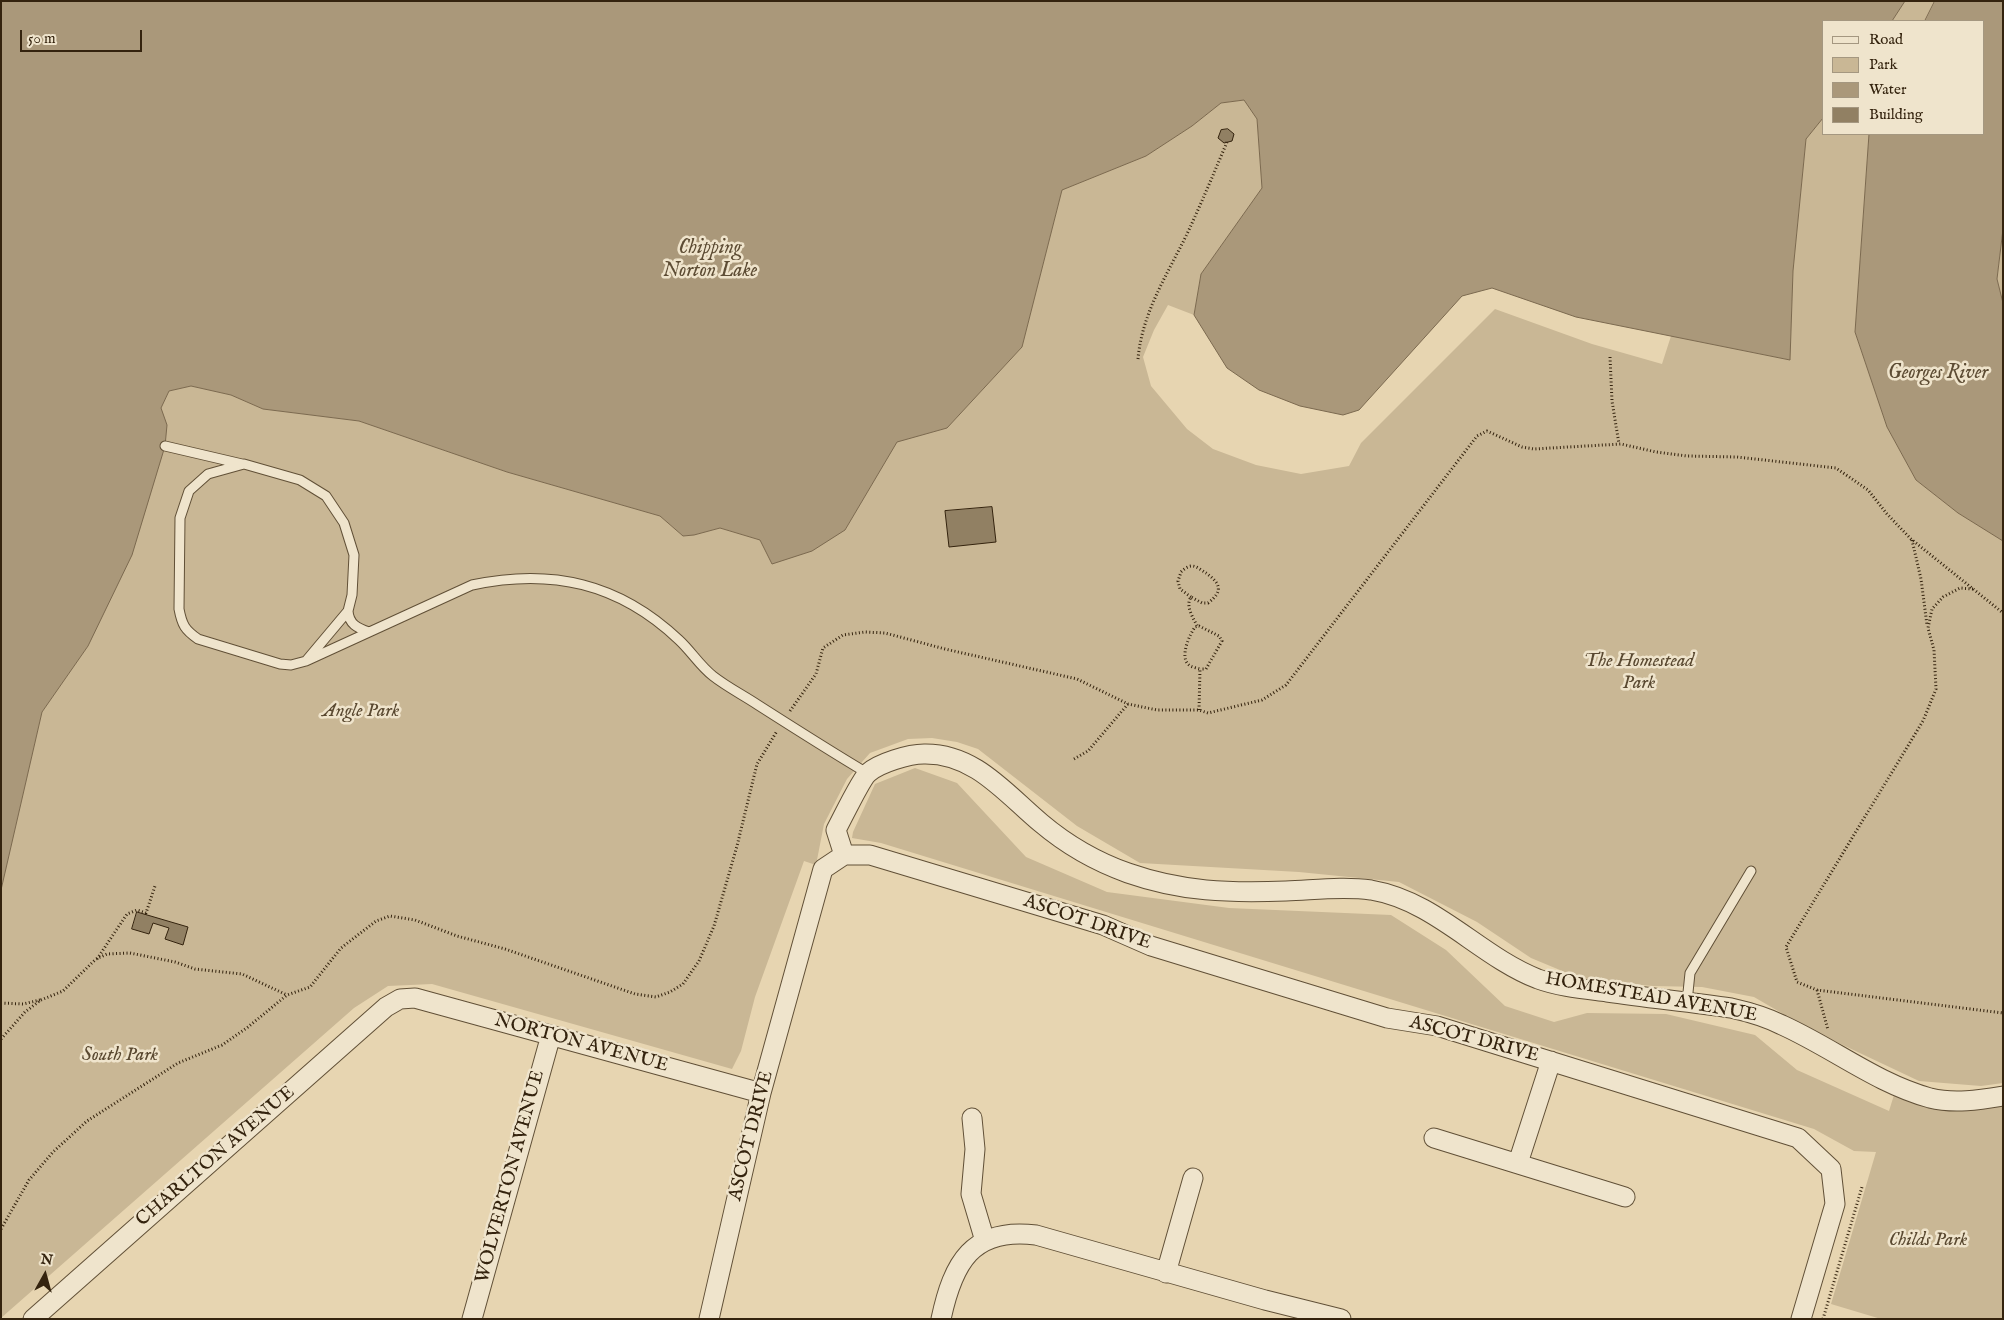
<!DOCTYPE html>
<style>
body{margin:0}
#map{position:relative;width:2004px;height:1320px;overflow:hidden;background:#e7d5b1;font-family:"IM FELL English",serif}
canvas{display:block}
.frame{position:absolute;inset:0;border:2px solid #34230e;pointer-events:none}
.legend{position:absolute;left:1822px;top:20px;width:162px;height:115px;box-sizing:border-box;background:#efe4cc;border:1px solid #a49780;margin:0;padding:6px 9px;list-style:none;font-size:15px;color:#34230e}
.legend li{display:flex;align-items:center;gap:10px;height:25px}
.legend b{width:25px;border:1px solid #a49780}
.north{position:absolute;left:20px;top:1250px;width:50px;height:50px;-webkit-text-stroke:4px #efe4cc;paint-order:stroke;rotate:7deg;font-size:14px;font-weight:700;line-height:20px;text-align:center;color:#34230e}
.north::after{content:'';display:block;margin:auto;width:18px;height:22px;background:#34230e;clip-path:polygon(50% 0,100% 100%,50% 72%,0 100%)}
.scale{position:absolute;left:20px;top:30px;width:122px;height:22px;box-sizing:border-box;border:2px solid #34230e;border-top:0;padding-left:6px;font-size:15px;line-height:18px;white-space:nowrap;color:#34230e;-webkit-text-stroke:4px #efe4cc;paint-order:stroke}
</style>
<div id="map">
<canvas width="2004" height="1320"></canvas>
<div class="frame"></div>
<ul class="legend">
<li><b style="height:6px;background:#efe4cc"></b>Road</li>
<li><b style="height:14px;background:#c9b795"></b>Park</li>
<li><b style="height:14px;background:#aa987a"></b>Water</li>
<li><b style="height:14px;background:#918063"></b>Building</li>
</ul>
<div class="north">N</div>
<div class="scale">50 m</div>
</div>
<script>
const ctx = document.querySelector('canvas').getContext('2d');
ctx.lineJoin = 'round';
function paint(path, color) { ctx.fillStyle = color; ctx.fill(path, 'evenodd'); }
function strokePath(path, color, width, dash) { ctx.strokeStyle = color; ctx.lineWidth = width; ctx.lineCap = dash ? 'butt' : 'round'; ctx.setLineDash(dash || []); ctx.stroke(path); }
function drawText(font, color, halo, rows, align = 'center') {
  ctx.font = font + ' "IM FELL English",serif'; ctx.lineWidth = 5; ctx.setLineDash([]); ctx.textBaseline = 'middle'; ctx.strokeStyle = halo; ctx.fillStyle = color; for (const [text, x, y, turn = 0] of rows) {
    ctx.save(); ctx.translate(x, y); ctx.rotate((+turn || 0) * Math.PI / 180); ctx.textAlign = isNaN(turn) ? turn : align; if (halo) ctx.strokeText(text, 0, 0); ctx.fillText(text, 0, 0); ctx.restore();
  }
}
const green = new Path2D(`
 M1905,1H1935L1925,21H1892Z
 M1244,100L1257,119L1262,188L1201,274L1194,315L1168,305L1154,330L1143,357L1151,386L1187,429L1213,449L1256,465L1301,474L1349,466L1361,443L1495,309L1592,344L1662,364L1671,336L1790,360L1793,271L1806,139L1823,118V134H1869L1855,332L1887,427L1916,480L1958,513L2003,541V1083L1981,1086L1919,1081L1809,1029L1754,997L1702,987L1653,986L1584,980L1531,958L1477,922L1399,882L1299,872L1140,863L1077,826L978,749L957,742L932,738L908,739L870,753L847,779L824,824L816,865L804,861L755,997L741,1051L732,1069L432,984L388,986L354,1008L1,1318V890L42,712L88,646L161,408L169,391L191,386L231,395L263,409L359,421L507,472L660,516L683,536L694,535L720,528L760,540L772,563L845,530L897,441L947,428L1022,347L1062,190L1146,156L1192,126L1221,103Z
 M2003,229V303L1997,279Z
 M915,768L957,783L1026,857L1107,892L1229,908L1391,915L1446,950L1505,1006L1554,1022L1587,1013L1666,1014L1755,1035L1797,1070L1889,1111L1894,1095L1954,1108L2003,1103V1319H1881L1831,1304L1876,1152L1854,1151L1814,1129L881,843L852,838L853,832L875,784Z`);
const water = new Path2D(`
 M1,1H1905L1892,21H1823V118L1806,139L1793,271L1790,360L1576,317L1492,288L1462,296L1359,410L1343,415L1300,406L1259,390L1227,368L1194,315L1201,274L1262,188L1257,119L1244,100L1221,103L1192,126L1146,156L1062,190L1022,347L947,428L897,442L845,530L812,551L772,564L760,540L720,528L694,535L683,536L660,516L507,472L359,421L263,409L231,395L191,386L169,391L161,408L167,425L165,446L132,555L88,646L42,712L1,890Z
 M1935,1H2003V229L1997,279L2003,303V541L1958,513L1916,480L1887,427L1855,332L1869,134H1983V21H1925Z`);
const building = new Path2D(`
 M1228,129L1234,134L1232,141L1224,143L1218,138L1221,130Z
 M992,507L996,542L949,547L945,511Z
 M137,912L188,927L183,945L165,939L169,928L153,923L149,934L132,929Z`);
const path = new Path2D(`
 M1610,357L1612,401L1619,444
 M1138,359C1142,313 1167,275 1187,234C1201,204 1214,173 1227,142
 M1912,540L1921,579L1927,625
 M1973,589L1960,588L1943,597L1932,609L1928,628L1934,650L1936,689L1923,721L1786,947L1797,982L1817,990L2003,1013
 M1191,597L1180,589L1178,581L1181,572C1184,569 1188,566 1192,566C1197,566 1202,571 1206,573C1220,583 1224,591 1208,603H1202L1191,597C1185,606 1193,617 1197,626
 M1199,710L1200,669C1197,668 1191,667 1189,665C1179,657 1190,634 1195,627L1199,626L1219,636L1222,641L1206,669H1200
 M790,711L816,674L823,648L843,635L865,632L885,633L945,649L1077,679L1128,704L1157,710H1199L1208,713L1262,700L1286,685L1477,436L1487,431L1522,447L1534,449L1621,444L1656,452L1687,456L1737,457L1836,468L1868,490L1887,514L1911,539L2003,613
 M1074,759L1088,751L1128,704
 M97,959L127,914L137,910L146,913L155,886
 M1817,990L1828,1030
 M1,1003L23,1004L40,1000
 M1,1039L25,1012L41,1000L63,991L96,959L107,954L130,953L175,962L195,969L242,974L287,995
 M1,1229L29,1180L53,1152L87,1121L178,1063L222,1045L248,1027L287,995L310,987L341,948L376,921L390,916L415,920L457,936L505,949L635,994L656,997L670,992L683,984L699,961L714,926L737,846L757,764L777,731
 M1823,1319L1862,1187`);
const service = new Path2D(`
 M165,446L242,464
 M348,611C349,624 357,628 369,632
 M306,661L348,611L352,595L354,555L344,523L326,496L300,480L244,464L208,474L189,491L180,518L179,609C182,625 185,630 198,639L280,664L291,665L306,661L472,585C551,568 619,583 679,640C691,651 700,666 713,676C727,687 743,695 758,705C794,728 830,751 867,773
 M1687,1002L1690,973L1751,871`);
const minor = new Path2D(`
 M844,855L836,830C842,819 861,779 868,773C879,763 909,754 924,754C975,753 1006,794 1041,823C1067,845 1097,862 1128,873C1182,892 1229,893 1286,891C1314,890 1343,886 1371,890C1436,901 1479,956 1538,979C1560,987 1584,989 1607,992C1648,998 1690,1002 1731,1008C1749,1012 1766,1017 1782,1025C1833,1048 1876,1083 1930,1098C1954,1104 1979,1100 2003,1096
 M972,1118L975,1149L971,1194L985,1241
 M1434,1138L1625,1197
 M1518,1163L1551,1061
 M1166,1273L1193,1178
 M33,1319L386,1007L400,999L415,998L761,1093
 M472,1319L551,1035
 M709,1319L761,1093L823,869L844,855H870L1103,925L1151,946L1387,1018L1437,1026L1798,1138L1831,1169L1835,1204L1801,1319
 M941,1319C953,1263 972,1227 1036,1235L1265,1300L1341,1319`);
const parkNames = [
 ["The Homestead",1639,662],
 ["Park",1639,684],
 ["Angle Park",361,712],
 ["South Park",120,1056],
 ["Childs Park",1928,1241]
];
const streetNames = [
 ["ASCOT DRIVE",1087,923,19],
 ["HOMESTEAD AVENUE",1651,998,10],
 ["ASCOT DRIVE",1474,1040,15],
 ["NORTON AVENUE",581,1044,15],
 ["ASCOT DRIVE",752,1136,-76],
 ["CHARLTON AVENUE",216,1157,-41],
 ["WOLVERTON AVENUE",511,1177,-75]
];
const waterNames = [
 ["Chipping",710,249],
 ["Norton Lake",710,272],
 ["Georges River",1938,374]
];
paint(green, '#c9b795');
paint(water, '#aa987a');
strokePath(water, '#7b694f', 1);
paint(building, '#918063');
strokePath(building, '#34230e', 1);
strokePath(service, '#615037', 11);
strokePath(minor, '#615037', 21);
strokePath(path, '#34230e', 3, [1, 2.5]);
strokePath(service, '#efe4cc', 9);
strokePath(minor, '#efe4cc', 19);
drawText('italic 19px', '#594830', '#efe4cc', parkNames);
drawText('19px', '#34230e', '#efe4cc', streetNames);
drawText('italic 20px', '#5d4c34', '#efe4cc', waterNames);
</script>
